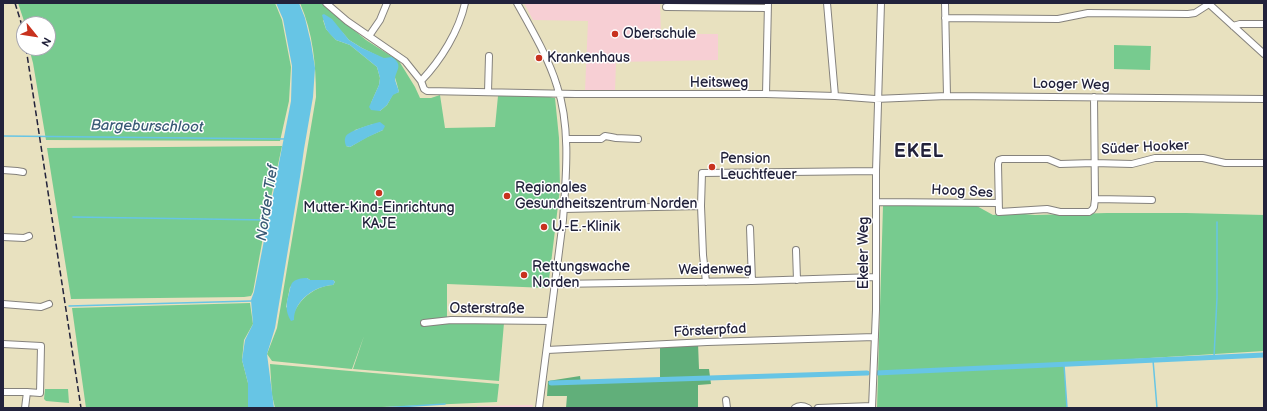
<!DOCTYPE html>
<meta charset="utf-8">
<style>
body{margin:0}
#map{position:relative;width:1267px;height:411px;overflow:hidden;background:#e8e1bf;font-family:"Balsamiq Sans",sans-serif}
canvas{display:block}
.frame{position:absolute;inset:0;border:4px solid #22223b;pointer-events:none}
.north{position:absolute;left:16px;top:16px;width:40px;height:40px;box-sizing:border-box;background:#fff;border:1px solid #a7a7b1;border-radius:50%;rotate:120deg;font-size:11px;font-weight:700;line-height:16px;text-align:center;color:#22223b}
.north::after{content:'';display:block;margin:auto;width:14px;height:18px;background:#c8321e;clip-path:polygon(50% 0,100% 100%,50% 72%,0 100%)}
</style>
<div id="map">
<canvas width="1267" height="411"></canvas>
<div class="frame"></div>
<div class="north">N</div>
</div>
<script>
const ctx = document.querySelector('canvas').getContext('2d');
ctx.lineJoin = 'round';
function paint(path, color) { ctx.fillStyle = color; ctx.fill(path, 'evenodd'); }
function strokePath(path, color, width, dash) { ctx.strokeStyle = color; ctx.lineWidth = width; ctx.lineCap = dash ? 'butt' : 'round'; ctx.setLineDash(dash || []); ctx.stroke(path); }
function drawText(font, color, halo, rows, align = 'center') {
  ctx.font = font + ' "Balsamiq Sans",sans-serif'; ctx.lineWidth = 3; ctx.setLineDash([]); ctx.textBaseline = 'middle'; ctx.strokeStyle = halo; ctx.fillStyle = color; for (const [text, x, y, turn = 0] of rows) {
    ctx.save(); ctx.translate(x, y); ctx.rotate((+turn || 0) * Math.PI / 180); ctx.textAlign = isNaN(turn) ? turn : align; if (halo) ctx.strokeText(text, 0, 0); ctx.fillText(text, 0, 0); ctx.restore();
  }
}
const built = new Path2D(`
 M524,3H660L661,34H718V60L616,62L615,92L585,91L588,21L533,20Z
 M533,405L532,408H477V406Z`);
const green = new Path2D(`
 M18,3H275L282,20L291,67L289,101L280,141L46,140L33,63L29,48H48V24H25Z
 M300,3H321L366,40L399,61L415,87L420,98H431L440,95L445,128L495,127L498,96H544L555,98L559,138L560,189L548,288L447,284V317L504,323L499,381L353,369L364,336L352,369L272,361L267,354L277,328L316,97C316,64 313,33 300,3ZM323,20L343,33L349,40L362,48L384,59L388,58C393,70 396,80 399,92L393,94L387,105L380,111L371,103L379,85L380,78L377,67L350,45L336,40L326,29ZM373,124L383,130L367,137L350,147L346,146L355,130ZM307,278L310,280H333L335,282L333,285C316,286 301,297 294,313L286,307L290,287Z
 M1114,45L1151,46L1150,70L1114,69Z
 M282,146L266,221L253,292L251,296L244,297L71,299L47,148Z
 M975,205L993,215L1014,213L1035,215L1107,213H1186L1264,215V351L1068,363L1064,365L1067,408H877L883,206Z
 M250,303L253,324L244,340L242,360L248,383V408H86L72,308Z
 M270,364L499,384L497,402L359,408H275L272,395Z
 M45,389H68L69,403L46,401L44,399Z`);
const forest = new Path2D(`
 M698,343L699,369H709L711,384L698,385V408H566L567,396H547L548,381L580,376L581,383L660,379V345Z`);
const water = new Path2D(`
 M276,3H299L305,18L311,43L315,68L313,97L304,149L300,177L275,328L267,354L274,408H248V383L242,360L245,340L253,324L251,300L254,292L291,101L292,66L283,19Z
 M324,14L332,19L349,40L362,48L384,58L392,57C403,65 397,69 395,78C395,82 398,87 399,92L393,95L387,105L380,111L371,110L369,107L379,85L380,78L377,67L350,45L336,40L330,34L326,29L322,15Z
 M380,122L385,126L383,130L368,137L350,147L346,146C345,143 344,139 346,136C349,131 374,123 380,122Z
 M307,278L310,280H333L335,282L333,285C315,286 294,300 294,320L291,321C285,311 286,304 289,293C290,290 290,286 292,283C295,279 302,278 307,278Z`);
const stream = new Path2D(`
 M3,136L285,139
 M73,217L269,220
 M69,306L251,301
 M1214,357L1217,298V222
 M1153,360L1157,408
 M1064,365L1067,408
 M381,408L445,404`);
const canal = new Path2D(`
 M876,373L1264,355
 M551,383L867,373`);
const minor = new Path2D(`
 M326,3L347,21L405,61L421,81L424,89L427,91L576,94H766L835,96L875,99L947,96L1264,99
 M517,3C531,28 549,59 557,86C571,127 566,177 563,220L539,408
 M827,3L835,96
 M945,3L947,96
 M1208,3L1264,54
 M666,7L767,8
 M945,18L1058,19L1088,13L1188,14L1195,13L1209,4
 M1233,26L1240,24H1264
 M369,36L380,20L387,3
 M421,81C441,60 459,31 465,3
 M488,92L489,56
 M766,94L768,3
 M1094,97L1095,199L1094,207L1092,210L1089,212H1060L1047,209L999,212L998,164L999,160L1002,159H1048L1060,164L1094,163L1132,164L1155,158H1203L1225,163H1264
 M566,139H601L605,136L611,137L616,138L638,139
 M3,170L17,171L23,172
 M1095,199L1152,200
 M876,202L998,203
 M701,206L703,255L706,282
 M564,209L701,206L702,173L876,171
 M750,228L752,281
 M3,237L24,238L29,236
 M796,250L797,280
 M555,284L752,281L875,277
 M3,304L41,307L49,304
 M424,323L451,320L550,321
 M3,344L41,346L40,393L27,392
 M547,350L707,342L875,337
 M3,392H27L25,408
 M726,400L727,408
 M795,408C799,405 804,406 808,408
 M818,408L872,406
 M872,408L876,310V171L881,3`);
const rail = new Path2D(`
 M15,3L24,32
 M26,48L81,408`);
const markers = [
 [615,34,4,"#c8321e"],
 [539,58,4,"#c8321e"],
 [712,167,4,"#c8321e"],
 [379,193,4,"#c8321e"],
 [507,196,4,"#c8321e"],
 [544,227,4,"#c8321e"],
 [524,275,4,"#c8321e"]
];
const poiNames = [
 ["Oberschule",623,34],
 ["Krankenhaus",547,58],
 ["Pension",720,159],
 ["Leuchtfeuer",720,175],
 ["Regionales",515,188],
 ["Gesundheitszentrum Norden",515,204],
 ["Mutter-Kind-Einrichtung",379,208,"center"],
 ["KAJE",379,224,"center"],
 ["U.-E.-Klinik",552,227],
 ["Rettungswache",532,267],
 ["Norden",532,283]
];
const streetNames = [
 ["Heitsweg",719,83],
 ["Looger Weg",1071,85,1],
 ["Süder Hooker",1145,148,-3],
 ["Hoog Ses",962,192,3],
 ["Ekeler Weg",864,253,-90],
 ["Weidenweg",715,270,-1],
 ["Osterstraße",487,309],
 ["Försterpfad",710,331,-3]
];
const waterNames = [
 ["Bargeburschloot",147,127,1],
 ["Norder Tief",268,203,-81]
];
const districtNames = [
 ["EKEL",919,152]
];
paint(built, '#f7cfd4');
paint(green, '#77cb8f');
paint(forest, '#61af7a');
paint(water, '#67c5e5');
strokePath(stream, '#67c5e5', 1.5);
strokePath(canal, '#67c5e5', 5);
strokePath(minor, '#85827d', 8);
strokePath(minor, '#fff', 6);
strokePath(rail, '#22223b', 1.5, [6, 3]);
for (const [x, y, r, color] of markers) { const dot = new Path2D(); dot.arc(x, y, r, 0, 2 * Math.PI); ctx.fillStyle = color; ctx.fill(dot); strokePath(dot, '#fff', 1.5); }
drawText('14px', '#22223b', '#fff', poiNames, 'left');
drawText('14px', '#22223b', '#fff', streetNames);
drawText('italic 15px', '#3a5b76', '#fff', waterNames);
ctx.letterSpacing = '1px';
drawText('bold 18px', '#22223b', '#fff', districtNames);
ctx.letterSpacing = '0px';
</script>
